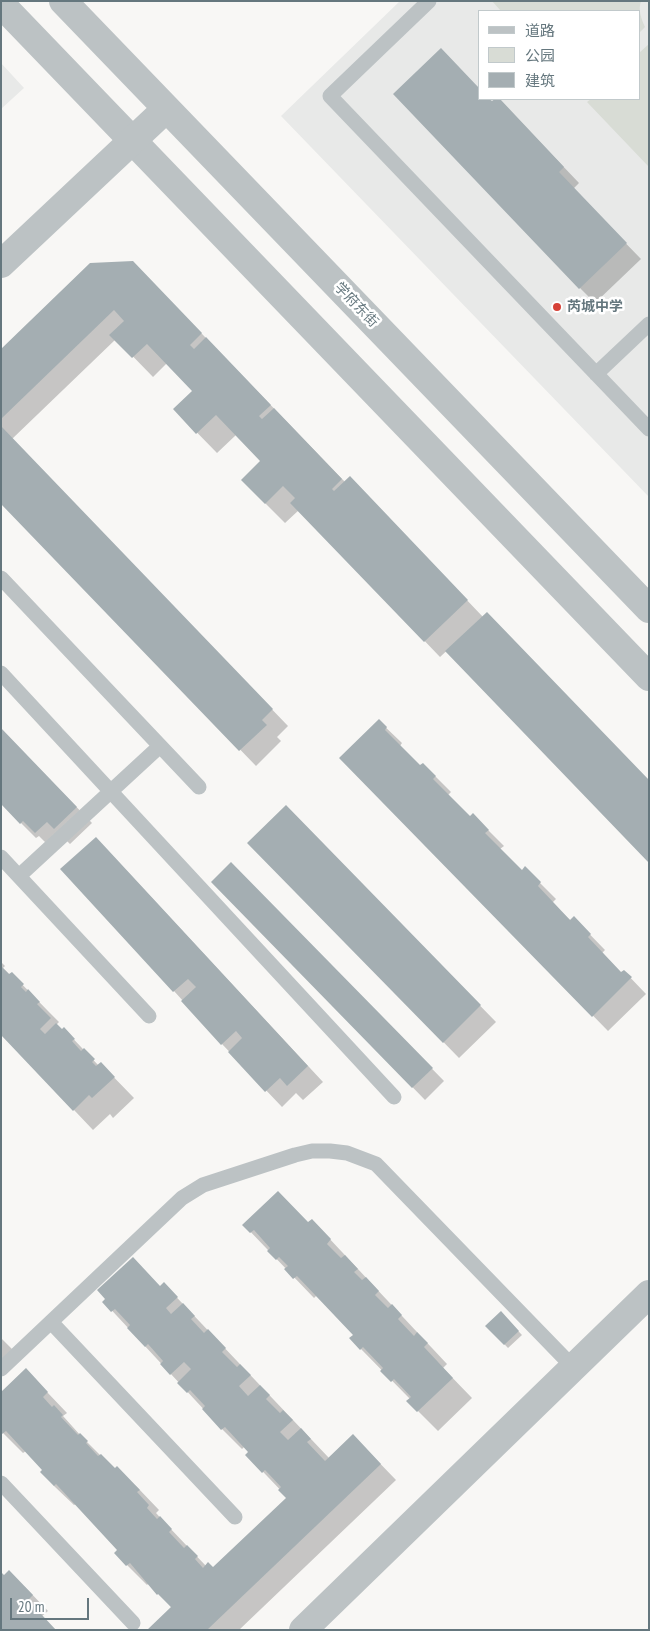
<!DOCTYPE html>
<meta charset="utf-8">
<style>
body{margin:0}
#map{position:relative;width:650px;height:1631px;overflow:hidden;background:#f8f7f5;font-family:"PT Sans Narrow","Noto Sans SC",sans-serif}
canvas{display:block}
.frame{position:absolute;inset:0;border:2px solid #65777e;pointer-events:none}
.legend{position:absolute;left:478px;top:10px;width:162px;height:90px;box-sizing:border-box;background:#fff;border:1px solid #c1c9cb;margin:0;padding:6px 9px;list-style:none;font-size:15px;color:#65777e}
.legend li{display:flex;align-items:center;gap:10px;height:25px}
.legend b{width:25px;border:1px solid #c1c9cb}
.scale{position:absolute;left:10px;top:1598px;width:79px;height:22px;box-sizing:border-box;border:2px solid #65777e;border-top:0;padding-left:6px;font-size:15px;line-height:18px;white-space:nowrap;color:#65777e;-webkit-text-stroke:4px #fff;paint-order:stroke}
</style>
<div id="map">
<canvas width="650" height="1631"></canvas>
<div class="frame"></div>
<ul class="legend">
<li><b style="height:6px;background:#bcc2c4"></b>道路</li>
<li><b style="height:14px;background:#d8dcd5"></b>公园</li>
<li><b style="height:14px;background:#a4aeb2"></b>建筑</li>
</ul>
<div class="scale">20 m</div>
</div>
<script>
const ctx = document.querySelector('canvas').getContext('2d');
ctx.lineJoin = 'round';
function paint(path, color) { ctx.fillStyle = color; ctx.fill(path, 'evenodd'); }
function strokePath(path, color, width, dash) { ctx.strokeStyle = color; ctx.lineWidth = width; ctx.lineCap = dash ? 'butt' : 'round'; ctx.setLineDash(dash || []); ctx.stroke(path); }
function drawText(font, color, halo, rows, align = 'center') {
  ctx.font = font + ' "PT Sans Narrow","Noto Sans SC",sans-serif'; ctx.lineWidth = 5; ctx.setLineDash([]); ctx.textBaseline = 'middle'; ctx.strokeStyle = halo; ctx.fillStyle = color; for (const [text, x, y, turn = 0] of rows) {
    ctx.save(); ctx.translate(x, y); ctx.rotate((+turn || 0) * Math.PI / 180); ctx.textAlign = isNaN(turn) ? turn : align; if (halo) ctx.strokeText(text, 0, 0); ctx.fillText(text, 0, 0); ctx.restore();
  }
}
const built = new Path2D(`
 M400,1H649V497L281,116ZM479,11H639V99H479Z
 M1,63L24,88L1,109Z`);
const green = new Path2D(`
 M492,1H641C638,10 641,18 645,27L639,33V11H501Z
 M649,44V167L587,102L591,99H639V53Z`);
const shadow = new Path2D(`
 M479,99H488L492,103L496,99H499L579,183L573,189L641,259L595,303L580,288Z
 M148,278L345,482L365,493L483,617L440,657L299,510L285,523L242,480L262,461L236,435L217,453L174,409L193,391L167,363L153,377L116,339L12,439L288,726L277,737L281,741L256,766L1,502V350Z
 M379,721L402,743L400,746L420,767L423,764L451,792L448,795L470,818L473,815L504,846L500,849L522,871L525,868L556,899L552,903L571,921L574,918L605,950L602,953L622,974L624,971L646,994L608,1031L341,758Z
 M1,729L92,823L70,844L63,837L51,848L39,836L36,838L21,823Z
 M286,807L496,1022L459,1058L249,843Z
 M111,854L323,1082L303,1100L296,1093L282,1107L222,1044L174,991Z
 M231,863L444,1081L425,1100L213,882Z
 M1,962L5,966L3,968L10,975L12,974L48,1011L59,1022L56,1025L62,1031L64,1029L99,1066L101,1064L134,1098L113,1118L110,1114L93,1130L1,1033Z
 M312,1220L447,1364L443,1368L472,1398L438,1431L408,1401L410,1399L361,1349L354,1335L317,1295L314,1298L244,1225L308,1224Z
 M164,1284L329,1458L368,1451L396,1480L239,1630H149L172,1608L149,1583L147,1585L127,1565L119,1550L76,1504L74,1505L54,1486L42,1472L44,1470L26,1451L23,1453L1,1431L26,1370L67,1413L63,1416L81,1436L115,1470L137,1487L159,1510L156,1513L168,1526L206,1566L213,1569L288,1498L247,1455L250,1452L245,1446L242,1449L222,1429L104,1302L161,1287Z
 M501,1313L522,1335L508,1348L487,1326Z
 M1,1338L16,1353L1,1367Z
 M4,1576L25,1587L48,1611L42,1616Z`);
const building = new Path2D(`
 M441,48L479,88V99H489L492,101L495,99H500L564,167L559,172L627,243L579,289L393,94Z
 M133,261L202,333L190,345L194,349L206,337L271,405L259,416L262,419L274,408L342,479L332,489L334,491L350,476L468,600L424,642L290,503L295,498L283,486L265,504L241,480L260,461L216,415L196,434L173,409L192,391L147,344L132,358L109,335L124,321L114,310L1,419V349L90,263Z
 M1,426L273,709L262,720L267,725L239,751L1,504Z
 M487,612L649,780V863L445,651Z
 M379,719L387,727L385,730L420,765L423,763L436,776L433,779L470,816L473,813L489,830L485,833L522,870L525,866L541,882L538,886L570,920L574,916L591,934L588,937L621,972L624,970L632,977L592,1017L339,758Z
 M1,728L77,807L54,829L47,822L35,833L23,821L20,824L1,804Z
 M286,805L481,1005L443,1043L247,843Z
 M96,837L308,1066L287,1086L280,1078L265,1092L228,1052L242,1038L236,1031L221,1045L181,1001L196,987L188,979L173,992L60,869Z
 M231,862L433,1068L412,1088L211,882Z
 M1,966L9,974L12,972L24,984L21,987L26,992L28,989L40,1002L37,1004L51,1018L40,1029L45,1034L56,1023L62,1029L64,1027L75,1039L72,1041L81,1051L84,1048L95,1059L92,1062L96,1066L101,1062L115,1077L92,1098L89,1095L73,1111L1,1035Z
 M278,1191L308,1222L312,1219L331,1239L327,1244L341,1258L345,1255L358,1269L354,1272L362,1280L366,1277L379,1291L375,1295L388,1308L392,1304L402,1315L398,1319L414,1336L417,1332L428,1343L424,1347L453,1378L417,1412L406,1401L411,1397L394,1379L391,1382L380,1371L383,1368L363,1347L360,1350L349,1338L353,1335L297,1276L293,1279L284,1269L288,1266L279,1257L276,1260L267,1251L270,1248L254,1230L250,1233L242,1225Z
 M133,1257L160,1286L164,1282L178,1297L166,1308L171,1314L183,1303L195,1316L191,1319L204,1333L208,1329L226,1348L222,1352L237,1367L240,1364L251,1375L239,1386L248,1396L260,1385L270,1395L266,1399L280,1413L283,1410L293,1420L280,1432L288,1440L301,1428L311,1439L307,1442L325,1461L353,1434L381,1464L207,1630H147L171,1607L158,1594L157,1595L130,1563L126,1566L114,1553L117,1550L56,1484L54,1486L40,1472L42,1470L6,1431L2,1434L1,1433V1392L26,1368L48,1392L43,1397L52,1407L54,1405L63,1415L61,1417L78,1435L80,1433L88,1441L86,1443L98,1456L101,1454L115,1468L117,1466L140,1490L137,1492L149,1505L147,1508L157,1519L160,1516L172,1529L169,1532L184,1548L187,1545L198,1556L195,1559L203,1568L208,1562L213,1567L286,1498L278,1490L281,1487L265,1470L262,1473L245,1455L248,1452L225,1427L221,1430L202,1409L205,1406L190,1390L187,1393L177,1383L191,1369L184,1362L170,1375L160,1364L163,1361L148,1344L145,1347L127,1328L130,1325L115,1309L111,1312L102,1302L105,1299L97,1290Z
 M501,1311L519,1331L504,1345L485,1326Z
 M9,1570L33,1595L28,1600L56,1630H1V1572L4,1575Z`);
const service = new Path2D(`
 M429,1L330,96L649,429
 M596,374L649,324
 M1,578L199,787
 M1,673L394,1097
 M1,857L149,1016
 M19,876L160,746
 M51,1322L235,1517
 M1,1369L182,1198L203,1185L295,1155L312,1151H330L347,1153L376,1164L573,1367
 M1,1483L133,1623`);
const minor = new Path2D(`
 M1,4L649,677`);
const tertiary = new Path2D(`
 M63,1L649,609
 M1,264L166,109
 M303,1630L649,1294`);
const markers = [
 [557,307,5,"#d64137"]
];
const streetNames = [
 ["学府东街",356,305,46]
];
const poiNames = [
 ["芮城中学",567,307]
];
paint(built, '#e8e9e8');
paint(green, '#d8dcd5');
paint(shadow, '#0003');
paint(building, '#a4aeb2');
strokePath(service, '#bcc2c4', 15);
strokePath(minor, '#bcc2c4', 28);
strokePath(tertiary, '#bcc2c4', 28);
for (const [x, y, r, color] of markers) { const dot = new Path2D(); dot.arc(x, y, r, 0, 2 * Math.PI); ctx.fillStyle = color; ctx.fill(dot); strokePath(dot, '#fff', 2); }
drawText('14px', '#65777e', '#fff', streetNames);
drawText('bold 14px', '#65777e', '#fff', poiNames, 'left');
</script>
